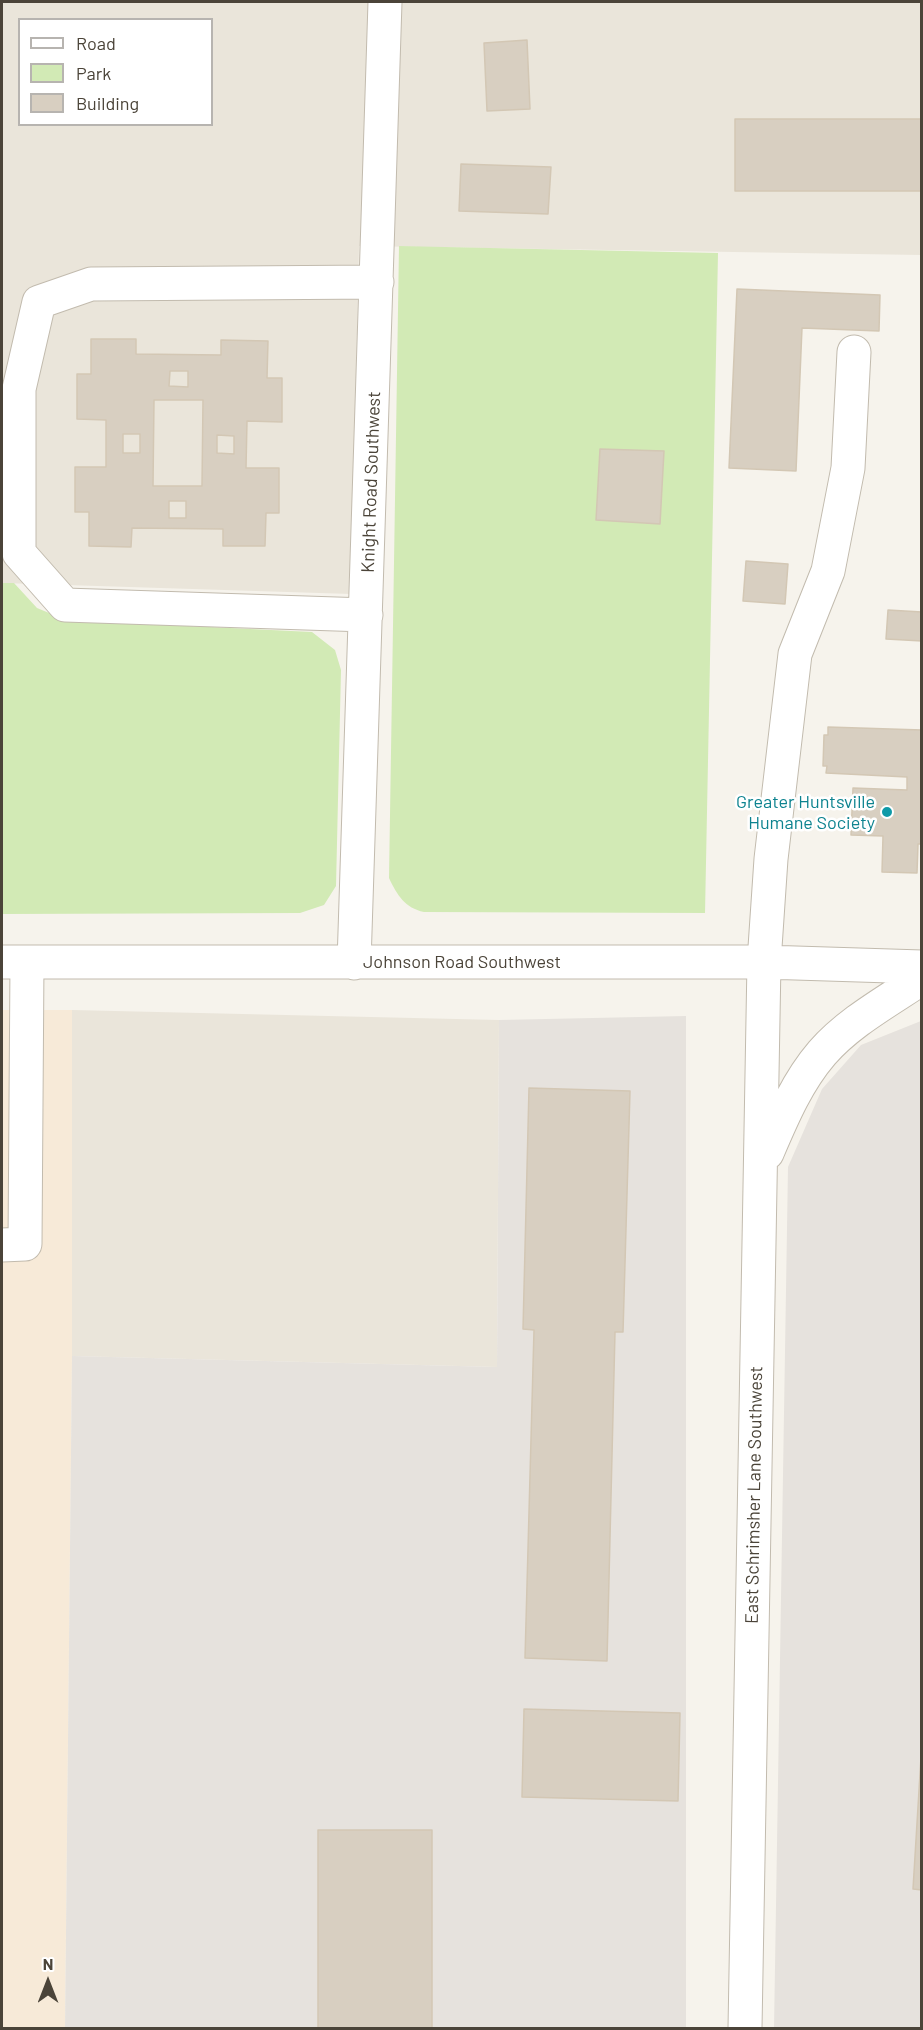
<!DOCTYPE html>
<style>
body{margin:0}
#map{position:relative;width:923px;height:2030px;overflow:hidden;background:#f6f3ec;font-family:Barlow,sans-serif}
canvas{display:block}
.frame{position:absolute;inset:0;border:3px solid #4b4439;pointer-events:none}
.legend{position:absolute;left:18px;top:18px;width:195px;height:108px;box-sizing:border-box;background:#fff;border:2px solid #b7b4b0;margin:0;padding:8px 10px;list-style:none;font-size:18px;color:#4b4439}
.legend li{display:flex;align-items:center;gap:12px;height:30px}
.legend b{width:30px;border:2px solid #b7b4b0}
.north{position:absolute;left:18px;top:1952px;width:60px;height:60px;-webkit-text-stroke:4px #fff;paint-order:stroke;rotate:0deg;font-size:16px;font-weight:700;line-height:24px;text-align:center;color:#4b4439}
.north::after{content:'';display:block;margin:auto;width:21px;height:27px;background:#4b4439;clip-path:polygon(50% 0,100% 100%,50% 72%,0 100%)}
</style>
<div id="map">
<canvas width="923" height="2030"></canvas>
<div class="frame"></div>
<ul class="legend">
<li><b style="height:8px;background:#fff"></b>Road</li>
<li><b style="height:16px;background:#d2eab5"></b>Park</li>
<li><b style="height:16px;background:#d8cfc1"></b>Building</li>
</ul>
<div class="north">N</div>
</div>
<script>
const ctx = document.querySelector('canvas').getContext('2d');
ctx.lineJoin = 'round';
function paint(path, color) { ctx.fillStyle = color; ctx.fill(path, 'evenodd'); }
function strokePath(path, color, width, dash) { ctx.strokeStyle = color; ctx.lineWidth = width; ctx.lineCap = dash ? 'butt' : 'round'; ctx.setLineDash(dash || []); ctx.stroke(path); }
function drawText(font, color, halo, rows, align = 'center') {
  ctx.font = font + ' Barlow,sans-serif'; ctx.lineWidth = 5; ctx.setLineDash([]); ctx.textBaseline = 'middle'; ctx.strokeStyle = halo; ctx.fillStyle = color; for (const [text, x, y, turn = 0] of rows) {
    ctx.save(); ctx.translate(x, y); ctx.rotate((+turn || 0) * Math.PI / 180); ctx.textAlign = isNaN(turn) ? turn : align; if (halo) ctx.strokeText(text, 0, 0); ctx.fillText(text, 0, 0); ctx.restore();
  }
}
const residential = new Path2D(`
 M2,2H921V255L359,246L351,594L2,583ZM20,20H212V124H20Z
 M72,1010L499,1020L497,1367L72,1356Z`);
const commercial = new Path2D(`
 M2,1010H72V1356L65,2028H2Z`);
const industrial = new Path2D(`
 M686,1016V2028H65L72,1356L497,1367L499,1020Z
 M921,1021V2028H774L788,1167L822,1089L861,1045Z`);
const green = new Path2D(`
 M399,246L718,253L705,913L424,912C405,908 397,895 389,878Z
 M2,583H14L37,608L66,620L312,632L335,650L341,670L336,886L324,905L300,913L2,914Z`);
const building = new Path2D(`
 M527,40L530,109L487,111L484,43Z
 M735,119H922V191H735Z
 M461,164L551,167L548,214L459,211Z
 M737,289L880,295L879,331L802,328L796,471L729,468Z
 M91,339H136V354L221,355V340L268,341L267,378H282V422L247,421L246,468H279V513H266L265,546H223V529L132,528L131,547L89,546V512H75V467H106V420L77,419V374H91ZM170,371H188V387L169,386ZM154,400H203L202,486H153ZM123,434H140V453H123ZM217,435L234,436V454L217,453ZM169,501H186V518H169Z
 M600,449L664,451L660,524L596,520Z
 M746,561L788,564L785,604L743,601Z
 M888,610L922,612V641L886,639Z
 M828,727L922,730V844H918L917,873L882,872L883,836L851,835L853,788L907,790V777L826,773L827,766H823L824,735H828Z
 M529,1088L630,1091L623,1332H615L607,1661L525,1658L534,1330L523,1329Z
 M524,1709L680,1713L678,1801L522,1797Z
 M922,1741V1890L913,1889Z
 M318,1830H432V2028H318Z`);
const minor = new Path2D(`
 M366,615L65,605L19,553V389L39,302L91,284L377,282
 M2,962H764L922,967
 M354,963L385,2
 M767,1153C782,1118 797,1082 822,1053C849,1022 888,1001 922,978
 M2,1245L25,1244L27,962
 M745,2028L764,962L771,859L795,654L828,571L848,468L854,352`);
const markers = [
 [887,812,6,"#0f9aa8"]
];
const streetNames = [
 ["Knight Road Southwest",371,482,-88],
 ["Johnson Road Southwest",462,962],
 ["East Schrimsher Lane Southwest",754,1495,-89]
];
const cultureNames = [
 ["Greater Huntsville",875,802],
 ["Humane Society",875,823]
];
paint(residential, '#eae5da');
paint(commercial, '#f7ead8');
paint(industrial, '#e6e2dd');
paint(green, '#d2eab5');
paint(building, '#d8cfc1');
strokePath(building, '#d3c7b4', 1.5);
strokePath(minor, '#c2bbae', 35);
strokePath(minor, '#fff', 33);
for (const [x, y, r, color] of markers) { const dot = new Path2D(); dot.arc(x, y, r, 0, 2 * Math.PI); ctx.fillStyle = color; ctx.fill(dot); strokePath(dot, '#fff', 2); }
drawText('18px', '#4b4439', '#fff', streetNames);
drawText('18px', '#0d838f', '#fff', cultureNames, 'right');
</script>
